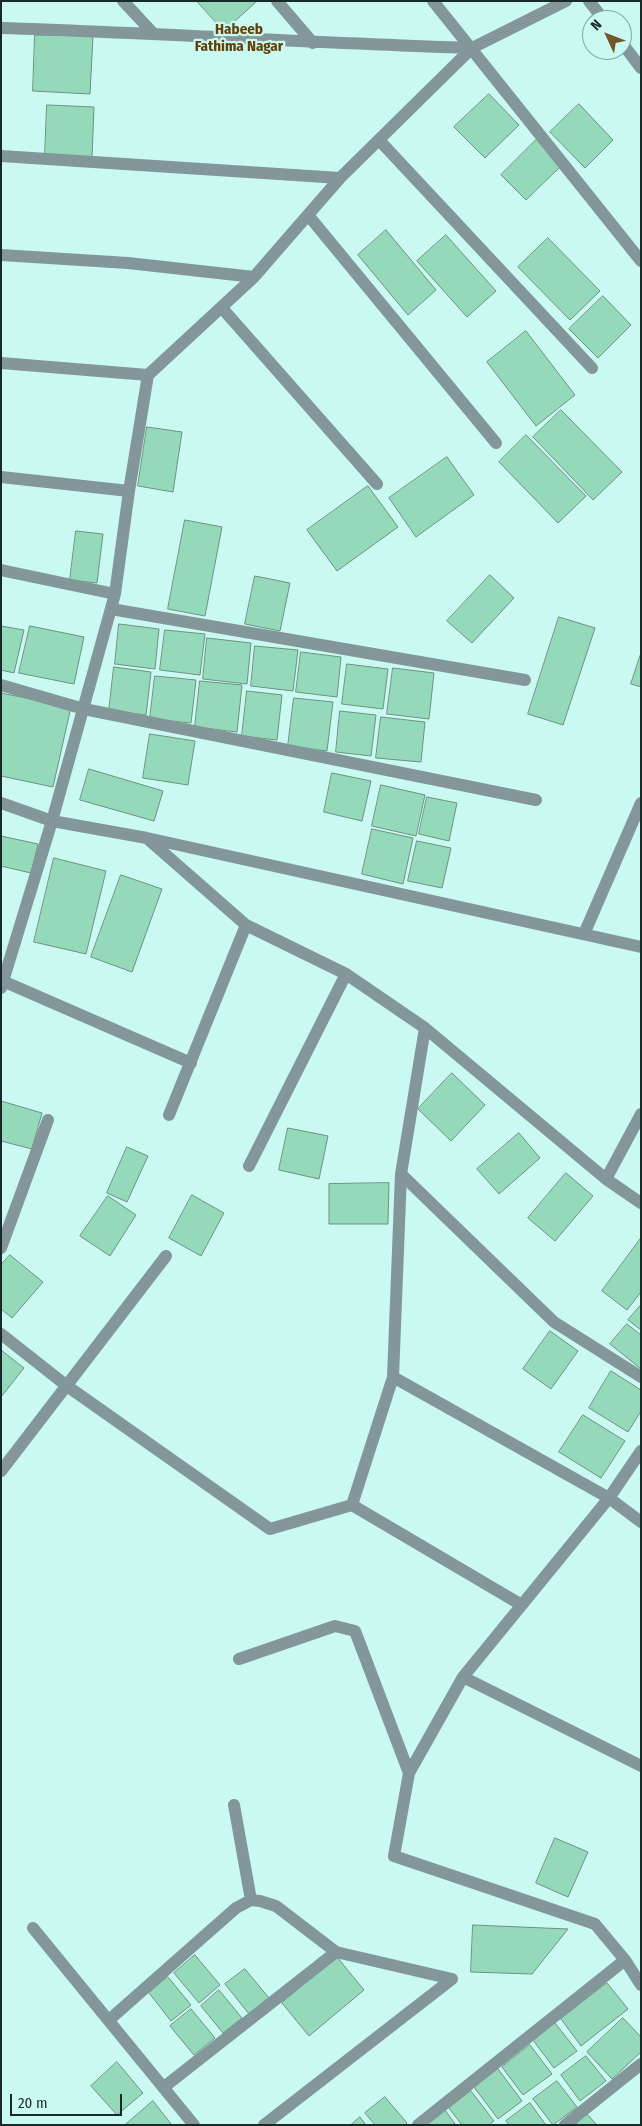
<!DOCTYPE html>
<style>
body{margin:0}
#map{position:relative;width:642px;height:2126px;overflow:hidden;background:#caf9f2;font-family:"Fira Sans Condensed",sans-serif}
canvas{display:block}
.frame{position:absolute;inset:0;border:2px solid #182a28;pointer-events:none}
.north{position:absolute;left:582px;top:10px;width:50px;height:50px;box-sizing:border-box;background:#caf9f2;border:1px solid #83a6a1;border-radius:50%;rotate:313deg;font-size:14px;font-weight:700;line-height:20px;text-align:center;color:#182a28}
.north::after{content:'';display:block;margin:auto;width:18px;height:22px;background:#75562b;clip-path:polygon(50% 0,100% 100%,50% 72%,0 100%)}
.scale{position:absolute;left:10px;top:2094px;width:112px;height:22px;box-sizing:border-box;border:2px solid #182a28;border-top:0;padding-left:6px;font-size:15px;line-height:18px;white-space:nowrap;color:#182a28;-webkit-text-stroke:4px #caf9f2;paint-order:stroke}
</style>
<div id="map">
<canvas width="642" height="2126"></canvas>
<div class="frame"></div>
<div class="north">N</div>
<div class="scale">20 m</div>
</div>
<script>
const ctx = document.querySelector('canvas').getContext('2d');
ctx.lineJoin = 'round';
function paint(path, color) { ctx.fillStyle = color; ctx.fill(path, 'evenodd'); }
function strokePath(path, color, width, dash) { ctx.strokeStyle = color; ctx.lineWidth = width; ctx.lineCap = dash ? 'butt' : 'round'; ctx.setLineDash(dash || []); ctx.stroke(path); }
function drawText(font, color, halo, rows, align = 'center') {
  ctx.font = font + ' "Fira Sans Condensed",sans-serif'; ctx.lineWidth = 4.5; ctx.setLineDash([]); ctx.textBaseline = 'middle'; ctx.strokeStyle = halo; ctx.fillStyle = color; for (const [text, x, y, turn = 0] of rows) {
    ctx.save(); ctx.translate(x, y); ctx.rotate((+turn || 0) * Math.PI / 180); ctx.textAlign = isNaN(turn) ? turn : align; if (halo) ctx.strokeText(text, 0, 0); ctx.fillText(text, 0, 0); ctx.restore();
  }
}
const building = new Path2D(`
 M197,1H257L224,31Z
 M35,35L93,36L90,94L33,91Z
 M489,94L519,125L485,158L454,127Z
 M579,104L613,140L585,168L550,132Z
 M47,105L94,107L92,157L45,155Z
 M537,139L562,165L526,200L501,175Z
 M386,230L436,290L408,315L358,255Z
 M446,235L496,291L467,317L417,261Z
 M548,238L600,291L570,320L518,267Z
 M603,296L631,325L598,358L569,329Z
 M526,331L575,395L536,426L487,362Z
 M561,410L622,472L593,500L533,437Z
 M147,427L182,432L173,492L138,486Z
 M526,435L586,496L558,523L499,462Z
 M447,457L474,495L416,537L389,498Z
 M368,486L398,527L337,571L307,530Z
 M185,520L222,527L205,616L168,609Z
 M76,531L103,534L97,583L70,580Z
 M490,575L514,598L472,643L447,621Z
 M255,576L290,583L280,631L245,624Z
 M559,617L595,628L563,725L528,714Z
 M119,624L159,629L155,669L115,664Z
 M1,626L24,630L14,673L1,670Z
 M30,626L84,637L74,684L19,673Z
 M165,630L205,634L200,675L160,670Z
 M207,638L251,643L247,684L203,679Z
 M255,646L298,650L293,691L251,686Z
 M301,652L341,657L337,697L296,692Z
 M641,653V687L631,684Z
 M347,664L388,669L383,709L342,704Z
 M114,667L151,672L146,715L109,711Z
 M393,668L434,673L429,719L387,714Z
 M155,676L196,680L191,723L150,719Z
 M200,681L242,685L237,732L195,727Z
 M247,691L282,695L277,740L242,736Z
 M1,693L71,707L53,787L1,776Z
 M294,698L333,702L327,751L288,746Z
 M340,711L376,715L371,756L336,752Z
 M381,717L425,722L421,762L376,758Z
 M150,734L195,741L188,785L143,778Z
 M89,769L163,791L154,821L80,800Z
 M332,773L371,781L362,821L324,812Z
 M381,785L425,795L416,836L372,826Z
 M427,797L457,803L449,841L419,834Z
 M372,829L413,838L403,884L362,874Z
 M1,836L38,844L31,873L1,866Z
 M417,841L451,848L442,888L408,881Z
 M54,858L106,871L86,954L34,942Z
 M121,875L162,889L132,972L91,957Z
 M452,1073L485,1105L451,1141L418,1109Z
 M1,1101L42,1113L32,1149L1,1141Z
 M288,1128L328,1136L319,1179L279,1170Z
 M519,1133L540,1158L499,1194L477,1169Z
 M127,1147L148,1156L127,1202L107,1193Z
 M566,1173L593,1196L555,1241L528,1218Z
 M389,1183L388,1224H329V1184Z
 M192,1195L224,1213L201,1256L169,1238Z
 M108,1196L136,1215L110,1256L80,1236Z
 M641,1238V1292L627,1310L602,1291Z
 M10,1255L43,1282L12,1318L1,1309V1265Z
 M641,1305V1330L628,1320Z
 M627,1324L641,1335V1369L610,1344Z
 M550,1331L578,1351L551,1389L523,1369Z
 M1,1350L24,1368L1,1397Z
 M611,1371L641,1390V1411L628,1432L589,1408Z
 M583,1415L625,1441L601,1478L559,1452Z
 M555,1838L588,1852L568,1897L536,1883Z
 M473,1925L568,1929L532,1974L471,1972Z
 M195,1955L220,1985L199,2003L174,1973Z
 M337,1957L364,1990L309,2036L282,2003Z
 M245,1969L269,1998L249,2014L225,1984Z
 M168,1977L191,2005L171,2021L149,1993Z
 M607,1983L628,2009L581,2046L561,2019Z
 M219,1990L242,2018L223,2033L201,2006Z
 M191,2009L215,2038L194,2055L170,2026Z
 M623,2018L641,2037V2052L612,2079L587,2052Z
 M555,2023L577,2051L554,2068L533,2040Z
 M530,2045L552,2074L523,2095L502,2067Z
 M586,2056L606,2081L580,2101L561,2075Z
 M117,2062L143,2093L117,2115L91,2086Z
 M498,2069L522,2101L498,2119L474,2087Z
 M557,2081L577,2107L553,2125L533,2099Z
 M471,2091L494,2121L489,2125H462L449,2108Z
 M385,2097L407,2123L405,2125H375L365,2113Z
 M153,2101L172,2125H125Z
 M530,2103L546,2125H509L506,2121Z
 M445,2110L456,2125H425Z
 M587,2114L597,2125H575Z
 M360,2117L366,2125H351Z`);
const street = new Path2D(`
 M123,1L152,32
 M277,1L313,43
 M433,1L641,261
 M589,1L604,20
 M1,28C158,33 315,43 472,48
 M622,43L641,68
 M379,140L592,368
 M1,156L340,178
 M308,215L496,443
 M1,255L128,263L254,277
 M222,308L377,484
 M1,363L148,375
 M1,477L129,491
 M1,570L115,594
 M111,609L525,680
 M1,685L84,709L536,800
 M1,803L52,821L147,838L641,947
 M149,840L246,925L346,974L425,1028L606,1179L641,1203
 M584,934L641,803
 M5,982L191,1063
 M1,988L52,821L115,594L129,491L148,375L254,277L340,178L472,48L566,1
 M169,1115L246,925
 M249,1166L346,974
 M401,1174L554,1322L641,1377
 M606,1179L641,1114
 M1,1248L48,1120
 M1,1334L67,1386L270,1529L352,1505L520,1604
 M393,1377L609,1498L641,1522
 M641,1451L609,1498L463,1677L409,1773L394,1856L595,1924L625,1960L641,1985
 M1,1471L166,1256
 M352,1505L393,1377L401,1174L425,1028
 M239,1659L335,1626L355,1631L409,1773
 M463,1677L641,1766
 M234,1805L251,1900
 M33,1928L194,2125
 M109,2020L236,1908L251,1900L260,1901L276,1906L336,1952L452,1979
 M164,2087L336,1952
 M264,2125L452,1979
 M418,2125L625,1960
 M565,2125L641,2064`);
const neighbourhoodNames = [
 ["Habeeb",239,30],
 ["Fathima Nagar",239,47]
];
paint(building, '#94daba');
strokePath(building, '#6d9180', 1);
strokePath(street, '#839699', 12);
drawText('bold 15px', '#62400a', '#caf9f2', neighbourhoodNames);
</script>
